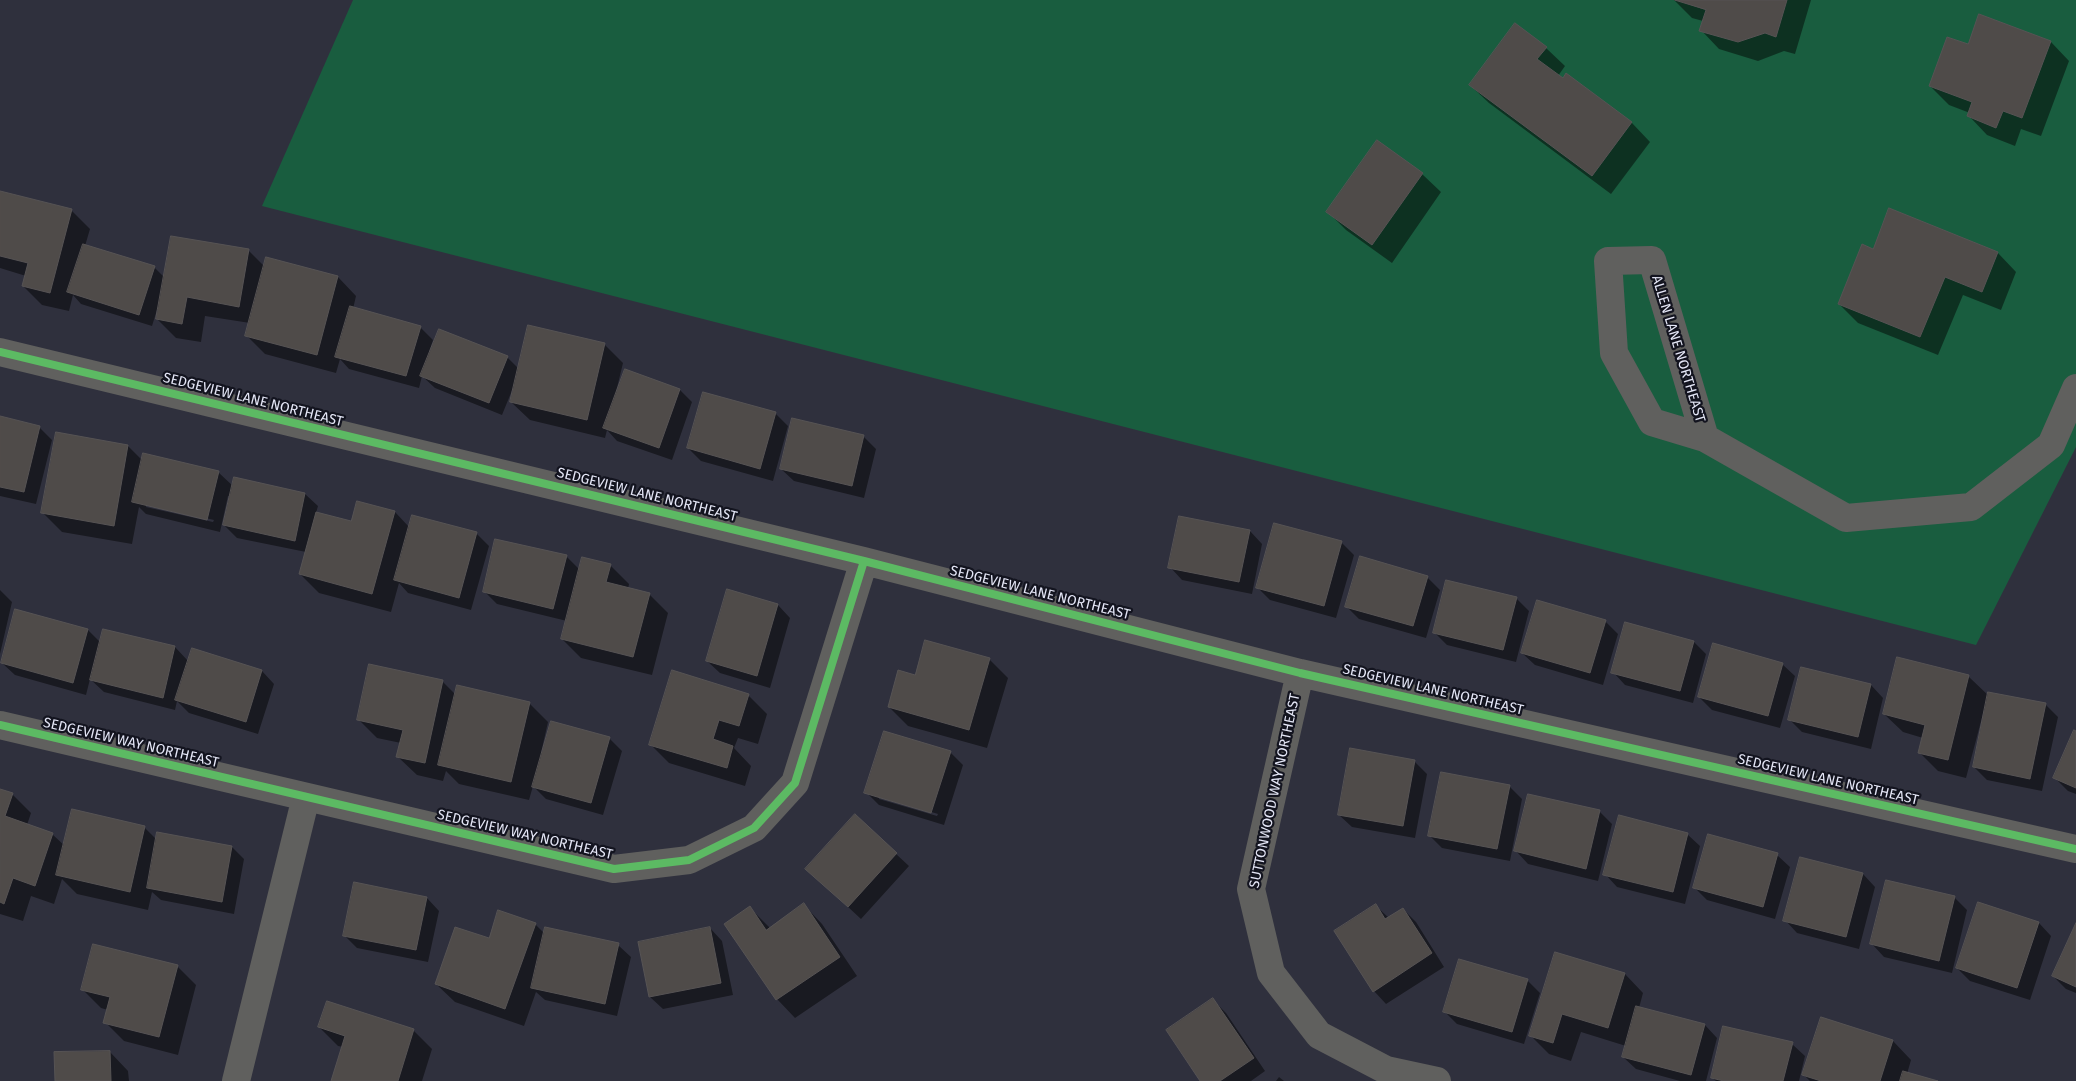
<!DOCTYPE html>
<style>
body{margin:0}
canvas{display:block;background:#2f303d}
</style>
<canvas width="2076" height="1081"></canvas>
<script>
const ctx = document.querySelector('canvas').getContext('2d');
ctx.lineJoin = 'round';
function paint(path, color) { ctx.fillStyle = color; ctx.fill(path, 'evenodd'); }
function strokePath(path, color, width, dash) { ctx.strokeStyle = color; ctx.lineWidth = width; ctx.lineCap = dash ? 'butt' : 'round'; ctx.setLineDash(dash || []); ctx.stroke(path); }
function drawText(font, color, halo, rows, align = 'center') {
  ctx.font = font + ' "Fira Sans",sans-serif'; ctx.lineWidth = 4.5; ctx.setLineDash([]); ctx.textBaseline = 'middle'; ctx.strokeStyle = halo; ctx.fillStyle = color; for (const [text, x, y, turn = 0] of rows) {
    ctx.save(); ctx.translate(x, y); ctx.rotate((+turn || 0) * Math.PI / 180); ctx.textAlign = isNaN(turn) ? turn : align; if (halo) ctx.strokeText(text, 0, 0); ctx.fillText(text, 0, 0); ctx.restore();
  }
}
const green = new Path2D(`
 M353,0H2076V447L1976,645L262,206Z`);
const shadow = new Path2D(`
 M1674,0H1811L1795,54L1784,51L1758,61L1719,49L1701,30L1703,21L1692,18Z
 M1980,15L2051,42L2069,61L2041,136L2021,129L2015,146L1987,135L1969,116L1970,113L1949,105L1930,86L1968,46Z
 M1546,48L1565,66L1558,76L1563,79L1566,75L1632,123L1650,142L1611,194L1489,103L1470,85Z
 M1422,174L1441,192L1392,263L1346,230L1328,212Z
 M0,192L71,210L90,229L85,246L154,267L165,278L248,250L265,267L338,277L356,296L353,309L420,327L433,340L429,352L431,353L507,357L519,369L604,344L623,363L616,392L680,390L692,402L672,460L617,441L607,430L605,438L530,420L511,402L514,388H513L502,415L435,388L422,376L419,388L349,369L340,359L336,373L265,354L247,336L250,323L205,316L201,342L176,338L157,319L159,310H157L152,326L81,304L73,295L69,311L42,305L23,286L26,276L0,268Z
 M1890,210L1998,253L2016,272L2001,310L1963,295L1938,355L1858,323L1839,304L1873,250Z
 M775,413L788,426L773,481L701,461L688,448Z
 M0,418L39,427L52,440L36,504L0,496Z
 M863,436L876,449L864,498L794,481L781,469Z
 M128,446L143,461L218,472L233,486L305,494L318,506L316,513L352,523L395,512L410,528L476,533L489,546L471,610L408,593L399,583L391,612L319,593L300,574L306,552L237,538L224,525L231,496H228L220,532L146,514L139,507L132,544L62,532L43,513ZM146,504L214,520L213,522L146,507Z
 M1250,531L1262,544L1252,594L1182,580L1170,567Z
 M1341,542L1354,555L1336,618L1270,600L1257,587Z
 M566,556L580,570L610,565L629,584L628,589L649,594L668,613L652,675L581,658L562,639L567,621L497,604L484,591Z
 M1427,577L1440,590L1426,638L1359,619L1346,606Z
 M0,590L12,602L0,654Z
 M1516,598L1529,611L1516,662L1447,645L1434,632Z
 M778,605L790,618L770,688L720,673L707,661Z
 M1605,621L1618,634L1603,685L1535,665L1522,653Z
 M88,630L101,643L175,647L189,662L193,649L262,671L274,684L258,734L189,713L177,701L175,710L104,692L90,679L86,695L15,675L2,663Z
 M1694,642L1706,654L1693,703L1625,685L1613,672Z
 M989,659L1008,678L987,748L908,726L889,707Z
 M1782,664L1795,676L1780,728L1712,710L1699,697Z
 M1969,677L1989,696L2045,704L2058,717L2042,791L1987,780L1974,767L1986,710H1984L1966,778L1938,771L1919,752L1923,738L1903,732L1884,714Z
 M443,682L456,695L529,703L548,722L541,753L609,738L622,751L603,815L546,799L533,786L529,800L459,784L446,771L443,781L417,775L398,757L401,743L377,738L358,719Z
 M1871,685L1883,698L1871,749L1802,732L1790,720Z
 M748,695L767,714L758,744L738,738L734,748L751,766L745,786L669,763L651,745Z
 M2076,732V794L2068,791L2055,778Z
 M950,752L963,765L944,825L879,805L866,792ZM879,796L938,814L937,816L879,799Z
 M1414,761L1427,774L1415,838L1352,827L1339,815Z
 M1509,786L1522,799L1510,861L1442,848L1430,836Z
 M0,790L12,794L31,813L27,825L52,834L65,846L144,827L157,840L232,847L244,859L234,914L161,900L152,892L148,910L77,894L62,879L54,904L31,896L23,921L0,914Z
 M1599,811L1612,824L1598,881L1528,864L1516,851Z
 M855,816L909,866L861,919L820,881Z
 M1687,834L1700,846L1685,904L1617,887L1605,874Z
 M1777,855L1790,867L1775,919L1707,900L1695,888Z
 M1863,874L1875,887L1859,949L1797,933L1785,920Z
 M1954,897L1967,910L1952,973L1884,957L1872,944Z
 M427,898L439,911L428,962L357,948L344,935Z
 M1979,904L2039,923L2051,936L2030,1000L1970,981L1957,968Z
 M804,905L822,924L857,976L795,1018L777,999L750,908L770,928Z
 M1376,906L1389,918L1403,909L1416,922L1444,967L1386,1004L1374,991Z
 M535,924L545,934L618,945L631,957L617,1016L545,1000L536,992L524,1026L455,1002L436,984L490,940Z
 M2076,926V993L2066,989L2053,976Z
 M710,928L722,941L733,995L663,1009L650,997Z
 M1556,953L1625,974L1643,993L1639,1008L1705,1025L1717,1038L1706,1081H1680L1636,1069L1623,1057L1626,1046L1581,1032L1571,1061L1549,1054L1530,1035Z
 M177,966L196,985L178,1055L124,1041L105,1022L108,1010L101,1008L83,990Z
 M1527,980L1540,993L1524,1044L1457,1024L1444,1011Z
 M1213,1000L1226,1013L1265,1071L1251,1081H1201Z
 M319,1027L413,1030L432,1049L422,1081H332L343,1047L338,1046Z
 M1893,1041L1911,1060L1907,1074L1933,1081H1810L1804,1075Z
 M1792,1044L1805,1056L1799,1081H1716L1712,1078Z
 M110,1052L128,1071L129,1081H56Z
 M1279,1077L1284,1081H1276Z`);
const building = new Path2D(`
 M1675,0H1787L1776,37L1765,33L1738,42L1699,31L1706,10Z
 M1979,14L2051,41L2022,118L2003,111L1996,128L1967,116L1972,102L1929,86L1947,37L1968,44Z
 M1515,23L1547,47L1537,59L1563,78L1566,73L1632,122L1592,176L1469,85Z
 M1377,140L1423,173L1372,245L1326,212Z
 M0,191L72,209L50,293L22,286L28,263L0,256Z
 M1889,208L1998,252L1982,292L1945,277L1920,337L1838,304L1862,244L1873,249Z
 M171,236L249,249L239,307L187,297L182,324L156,319Z
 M83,244L155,266L139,315L67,292Z
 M266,257L338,276L317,355L245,336Z
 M350,306L421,326L406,376L335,357Z
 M528,325L605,343L587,420L510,402Z
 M439,329L508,356L489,403L420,376Z
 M625,369L680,389L659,448L603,428Z
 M703,392L776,412L760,469L687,448Z
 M0,416L40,426L24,492L0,487Z
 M792,418L864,435L852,486L780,469Z
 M56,432L128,445L114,526L41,513Z
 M143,453L219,471L207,520L132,502Z
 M234,477L305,493L295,541L223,525Z
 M357,501L395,511L372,594L299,574L316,512L351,521Z
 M412,515L477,532L459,598L394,580Z
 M1179,516L1250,530L1239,582L1168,568Z
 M1274,523L1342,541L1324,606L1256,588Z
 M495,539L567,555L553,609L483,592Z
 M1360,556L1428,576L1413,626L1345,607Z
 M582,557L611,564L606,582L650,593L633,657L561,639Z
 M1446,580L1517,597L1503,650L1433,633Z
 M727,589L778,604L757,676L706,661Z
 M1537,600L1606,620L1590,673L1521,653Z
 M15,609L88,629L73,683L1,663Z
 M1625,622L1694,641L1680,691L1611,673Z
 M103,629L175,646L163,698L90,680Z
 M925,640L990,658L969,730L888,707L898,670L915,675Z
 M1713,643L1783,663L1768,716L1698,697Z
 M192,648L262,670L246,722L175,700Z
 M1897,657L1969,675L1948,760L1918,753L1925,725L1883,714Z
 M369,664L443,680L425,763L396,757L403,730L357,720Z
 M1801,667L1871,684L1858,737L1788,720Z
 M672,670L749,694L739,726L719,720L713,739L733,746L727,768L649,745Z
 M457,685L530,702L511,782L438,765Z
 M1988,692L2046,703L2030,779L1973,767Z
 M551,721L610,737L591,803L532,787Z
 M2074,730L2076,731V788L2053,778Z
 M884,731L951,751L931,813L864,793Z
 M1350,748L1415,760L1403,826L1338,815Z
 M1441,772L1510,785L1497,849L1428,836Z
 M0,789L13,793L5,816L53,833L35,886L13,878L4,904L0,902Z
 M1528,794L1600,810L1586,869L1514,851Z
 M72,809L145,826L130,892L56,875Z
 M855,814L897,853L848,907L805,869Z
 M1619,815L1688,833L1673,892L1603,875Z
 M157,832L232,846L222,902L147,888Z
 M1708,834L1778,853L1763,907L1693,888Z
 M1800,857L1863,873L1846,937L1783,921Z
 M1886,880L1955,896L1939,961L1870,944Z
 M354,882L427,897L416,950L343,936Z
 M1978,902L2039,922L2017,988L1956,968Z
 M804,903L840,957L776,1000L724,924L750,906L766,930Z
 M1376,904L1385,919L1403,908L1432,953L1373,992L1334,931Z
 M498,910L536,923L505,1009L435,984L455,927L489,938Z
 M2076,923V987L2052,976Z
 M545,927L619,943L605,1004L531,988Z
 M710,927L721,983L649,997L638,942Z
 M93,944L178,965L159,1037L103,1023L110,997L81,990Z
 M1555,952L1625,973L1608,1028L1562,1014L1553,1043L1529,1036Z
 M1459,959L1528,979L1512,1032L1443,1012Z
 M1213,998L1254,1058L1220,1081H1200L1166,1030Z
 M327,1001L414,1029L398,1081H331L345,1036L318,1027Z
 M1636,1006L1705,1024L1691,1075L1622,1057Z
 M1821,1017L1893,1040L1880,1081H1821L1802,1075Z
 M1723,1026L1793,1042L1783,1081H1724L1711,1078Z
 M110,1051L111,1081H55L54,1052Z
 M1903,1071L1938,1081H1900Z`);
const minor = new Path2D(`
 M0,352L864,561L1300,673L2076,849
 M1705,438L1652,260L1608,261L1614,353L1652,422L1705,438L1846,518L1971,507L2051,445L2076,388
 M1300,673L1251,889L1271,973L1319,1035L1386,1070L1437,1081
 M0,725L614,869L689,860L754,828L795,783L864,561
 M236,1081L306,797`);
const cycleway = new Path2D(`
 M0,352L864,561L1300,673L2076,849
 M0,725L614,869L689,860L754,828L795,783L864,561`);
const streetNames = [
 ["ALLEN LANE NORTHEAST",1678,349,73],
 ["SEDGEVIEW LANE NORTHEAST",253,400,14],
 ["SEDGEVIEW LANE NORTHEAST",647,495,14],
 ["SEDGEVIEW LANE NORTHEAST",1040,593,14],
 ["SEDGEVIEW LANE NORTHEAST",1433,690,13],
 ["SEDGEVIEW WAY NORTHEAST",131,743,13],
 ["SEDGEVIEW LANE NORTHEAST",1828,780,13],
 ["SUTTONWOOD WAY NORTHEAST",1275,791,-78],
 ["SEDGEVIEW WAY NORTHEAST",525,835,13]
];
paint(green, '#195d3f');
paint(shadow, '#0007');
paint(building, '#4f4b49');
strokePath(building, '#565354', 1);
strokePath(minor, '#60605e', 28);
strokePath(cycleway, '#5cba63', 8);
drawText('14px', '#e5e7f7', '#13141f', streetNames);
</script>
